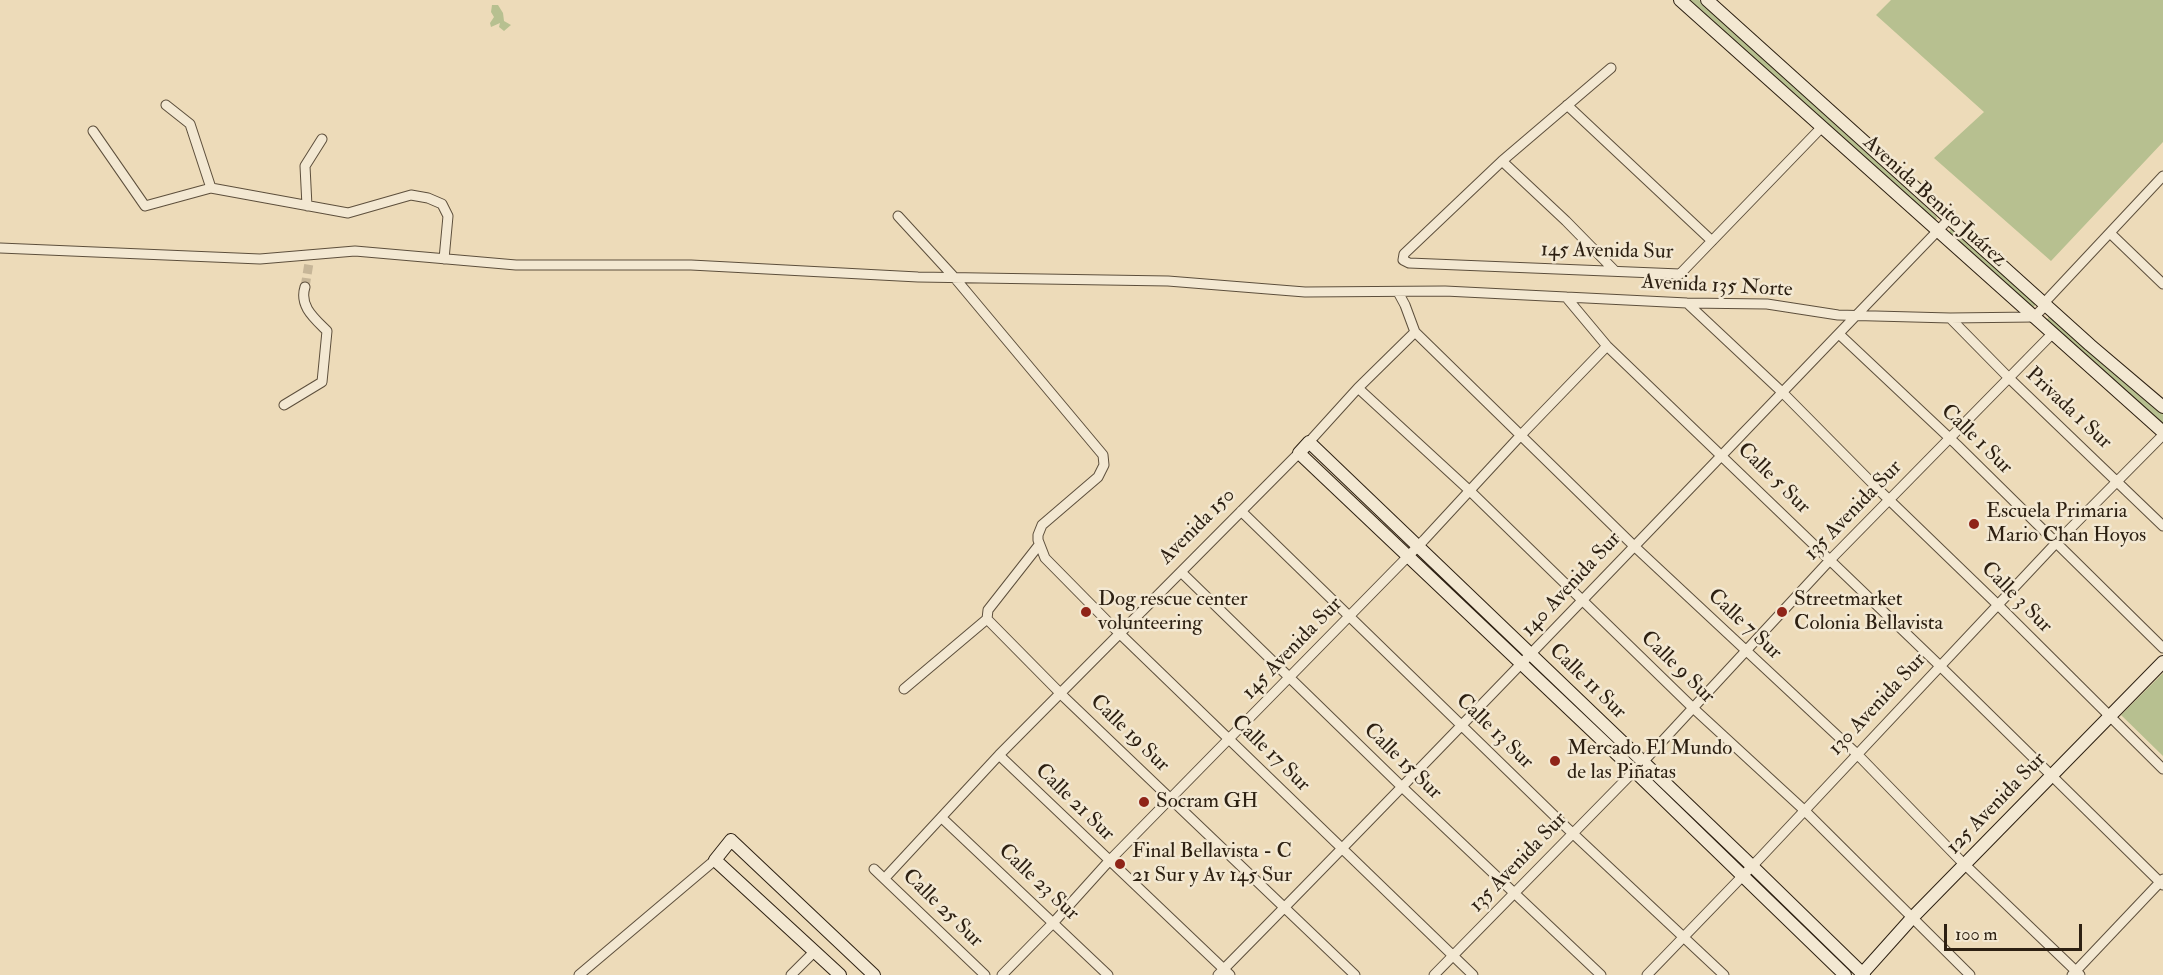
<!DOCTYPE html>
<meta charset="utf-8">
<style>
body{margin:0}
#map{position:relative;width:2163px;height:975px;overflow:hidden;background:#eddbb9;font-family:"IM FELL Double Pica",serif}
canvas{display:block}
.scale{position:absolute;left:1944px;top:924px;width:138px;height:27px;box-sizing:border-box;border:3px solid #2d2012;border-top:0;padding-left:8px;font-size:18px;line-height:21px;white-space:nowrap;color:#2d2012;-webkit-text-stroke:4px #f3e8d2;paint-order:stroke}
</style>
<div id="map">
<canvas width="2163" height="975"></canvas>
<div class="scale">100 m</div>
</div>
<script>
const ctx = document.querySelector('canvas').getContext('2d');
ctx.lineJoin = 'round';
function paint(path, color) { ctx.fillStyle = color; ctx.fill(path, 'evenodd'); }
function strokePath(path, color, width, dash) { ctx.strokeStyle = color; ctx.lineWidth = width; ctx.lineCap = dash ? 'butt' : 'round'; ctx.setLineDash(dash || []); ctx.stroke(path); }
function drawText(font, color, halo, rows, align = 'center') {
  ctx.font = font + ' "IM FELL Double Pica",serif'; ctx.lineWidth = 5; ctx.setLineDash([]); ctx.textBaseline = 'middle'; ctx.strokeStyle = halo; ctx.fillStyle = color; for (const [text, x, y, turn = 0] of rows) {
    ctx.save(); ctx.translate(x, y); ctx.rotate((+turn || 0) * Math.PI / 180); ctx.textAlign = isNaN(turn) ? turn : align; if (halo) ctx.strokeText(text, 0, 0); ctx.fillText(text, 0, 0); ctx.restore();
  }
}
const green = new Path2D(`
 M1689,0H1699L1936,216L1937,219L1934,220Z
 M1891,0H2163V142L2051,261L1934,158L1984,112L1876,15Z
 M492,5H498L503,13L504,21L511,25L504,31L499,27L500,23L491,27L490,23L494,17L491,12Z
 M1951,229H1954L2036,304L2033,308L2026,305L1951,237L1949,232Z
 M2050,315L2163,413V425L2046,321Z
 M2163,673V756L2121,715Z`);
const streetTunnel = new Path2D(`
 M305,287L309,263`);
const street = new Path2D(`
 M1611,68L1502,161L1404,254L1403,260L1409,263L1680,274L1821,128
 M166,105L190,124L211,188
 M1567,105L1712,241
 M93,131L145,206L211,188L348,213L411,195L428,198L442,204L448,216L444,259
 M1502,161L1566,221L1615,271
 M307,206L305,166L322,139
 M898,216L954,277L1103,455L1104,465L1098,477L1042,525L1038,535V540L1045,558L1115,629L1473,975
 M2110,233L2163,284
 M0,248L260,259L355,251L516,265H691L918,277L1168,281L1305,292L1445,291L1687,303L1767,304L1838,315L1950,318L2034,317L2042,309L2044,303L2163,176
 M1398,292L1405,305L1415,332L1634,546L1857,754L1960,860L2080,975
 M1566,297L1607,346L1939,665L2163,885
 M1687,303L1783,393L1881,492L1998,605L2163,769
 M1950,318L2010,379L2163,526
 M1839,334L1957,445L2163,648
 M1358,388L1470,491L1692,707L1804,810L1970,975
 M284,405L322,382L327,331C314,318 299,306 305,287
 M1309,442L1358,388L1415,332
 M1241,511L1567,828L1724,975
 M1181,572L1401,786L1601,975
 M987,619L1065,698L1355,975
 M904,689L987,619L988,610L1039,545
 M999,755L1230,975
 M942,818L1108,975
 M874,869L985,975
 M885,878L999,755L1299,453
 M579,975L715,860
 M791,975L815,951
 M1002,975L1054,922L1109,861L1424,540L1521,435L1607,346
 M1218,975C1465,725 1706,471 1950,218
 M1434,975L1643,762L1830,560L2053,333
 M1647,975L1760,858L2056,543L2163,435
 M2072,975L2163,879`);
const secondary = new Path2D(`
 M1680,0L2163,432
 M1707,0L2090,345L2163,407
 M840,975L715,860L731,840L874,975
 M1845,975L1622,759L1299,453L1309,442L1752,866L1864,975
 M1861,975L1912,918L2163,662`);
const markers = [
 [1974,524,6,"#8f2418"],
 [1086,612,6,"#8f2418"],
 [1782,612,6,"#8f2418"],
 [1555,761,6,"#8f2418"],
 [1144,802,6,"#8f2418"],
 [1120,864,6,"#8f2418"]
];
const streetNames = [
 ["Avenida Benito Juárez",1934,202,42],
 ["145 Avenida Sur",1607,252,1],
 ["Avenida 135 Norte",1717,287,3],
 ["Privada 1 Sur",2068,409,43],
 ["Calle 1 Sur",1976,440,44],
 ["Calle 5 Sur",1773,479,44],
 ["135 Avenida Sur",1854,511,-46],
 ["Avenida 150",1198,527,-45],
 ["140 Avenida Sur",1572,585,-47],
 ["Calle 3 Sur",2016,598,45],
 ["Calle 7 Sur",1744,625,43],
 ["145 Avenida Sur",1293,649,-46],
 ["Calle 9 Sur",1677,668,44],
 ["Calle 11 Sur",1587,682,44],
 ["130 Avenida Sur",1878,705,-47],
 ["Calle 13 Sur",1494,732,44],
 ["Calle 19 Sur",1129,734,44],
 ["Calle 17 Sur",1270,754,44],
 ["Calle 15 Sur",1402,762,44],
 ["Calle 21 Sur",1074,803,44],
 ["125 Avenida Sur",1997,804,-46],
 ["135 Avenida Sur",1519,863,-46],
 ["Calle 23 Sur",1038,883,43],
 ["Calle 25 Sur",942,909,44]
];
const poiNames = [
 ["Escuela Primaria",1986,512],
 ["Mario Chan Hoyos",1986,536],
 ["Dog rescue center",1098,600],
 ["volunteering",1098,624],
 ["Streetmarket",1794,600],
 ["Colonia Bellavista",1794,624],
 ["Mercado El Mundo",1567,749],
 ["de las Piñatas",1567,773],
 ["Socram GH",1156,802],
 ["Final Bellavista - C",1132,852],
 ["21 Sur y Av 145 Sur",1132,876]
];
paint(green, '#b7c090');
strokePath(streetTunnel, '#c7b698', 9, [9, 4.5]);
strokePath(street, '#5d4f3c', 11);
strokePath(secondary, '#2d2012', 14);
strokePath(street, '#f3e8d2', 9);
strokePath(secondary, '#f3e8d2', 12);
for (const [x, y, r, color] of markers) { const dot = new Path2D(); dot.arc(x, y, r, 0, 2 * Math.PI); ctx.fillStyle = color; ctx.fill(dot); strokePath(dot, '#f3e8d2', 2); }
drawText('21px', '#2d2012', '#f3e8d2', streetNames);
drawText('21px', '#2d2012', '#f3e8d2', poiNames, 'left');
</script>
